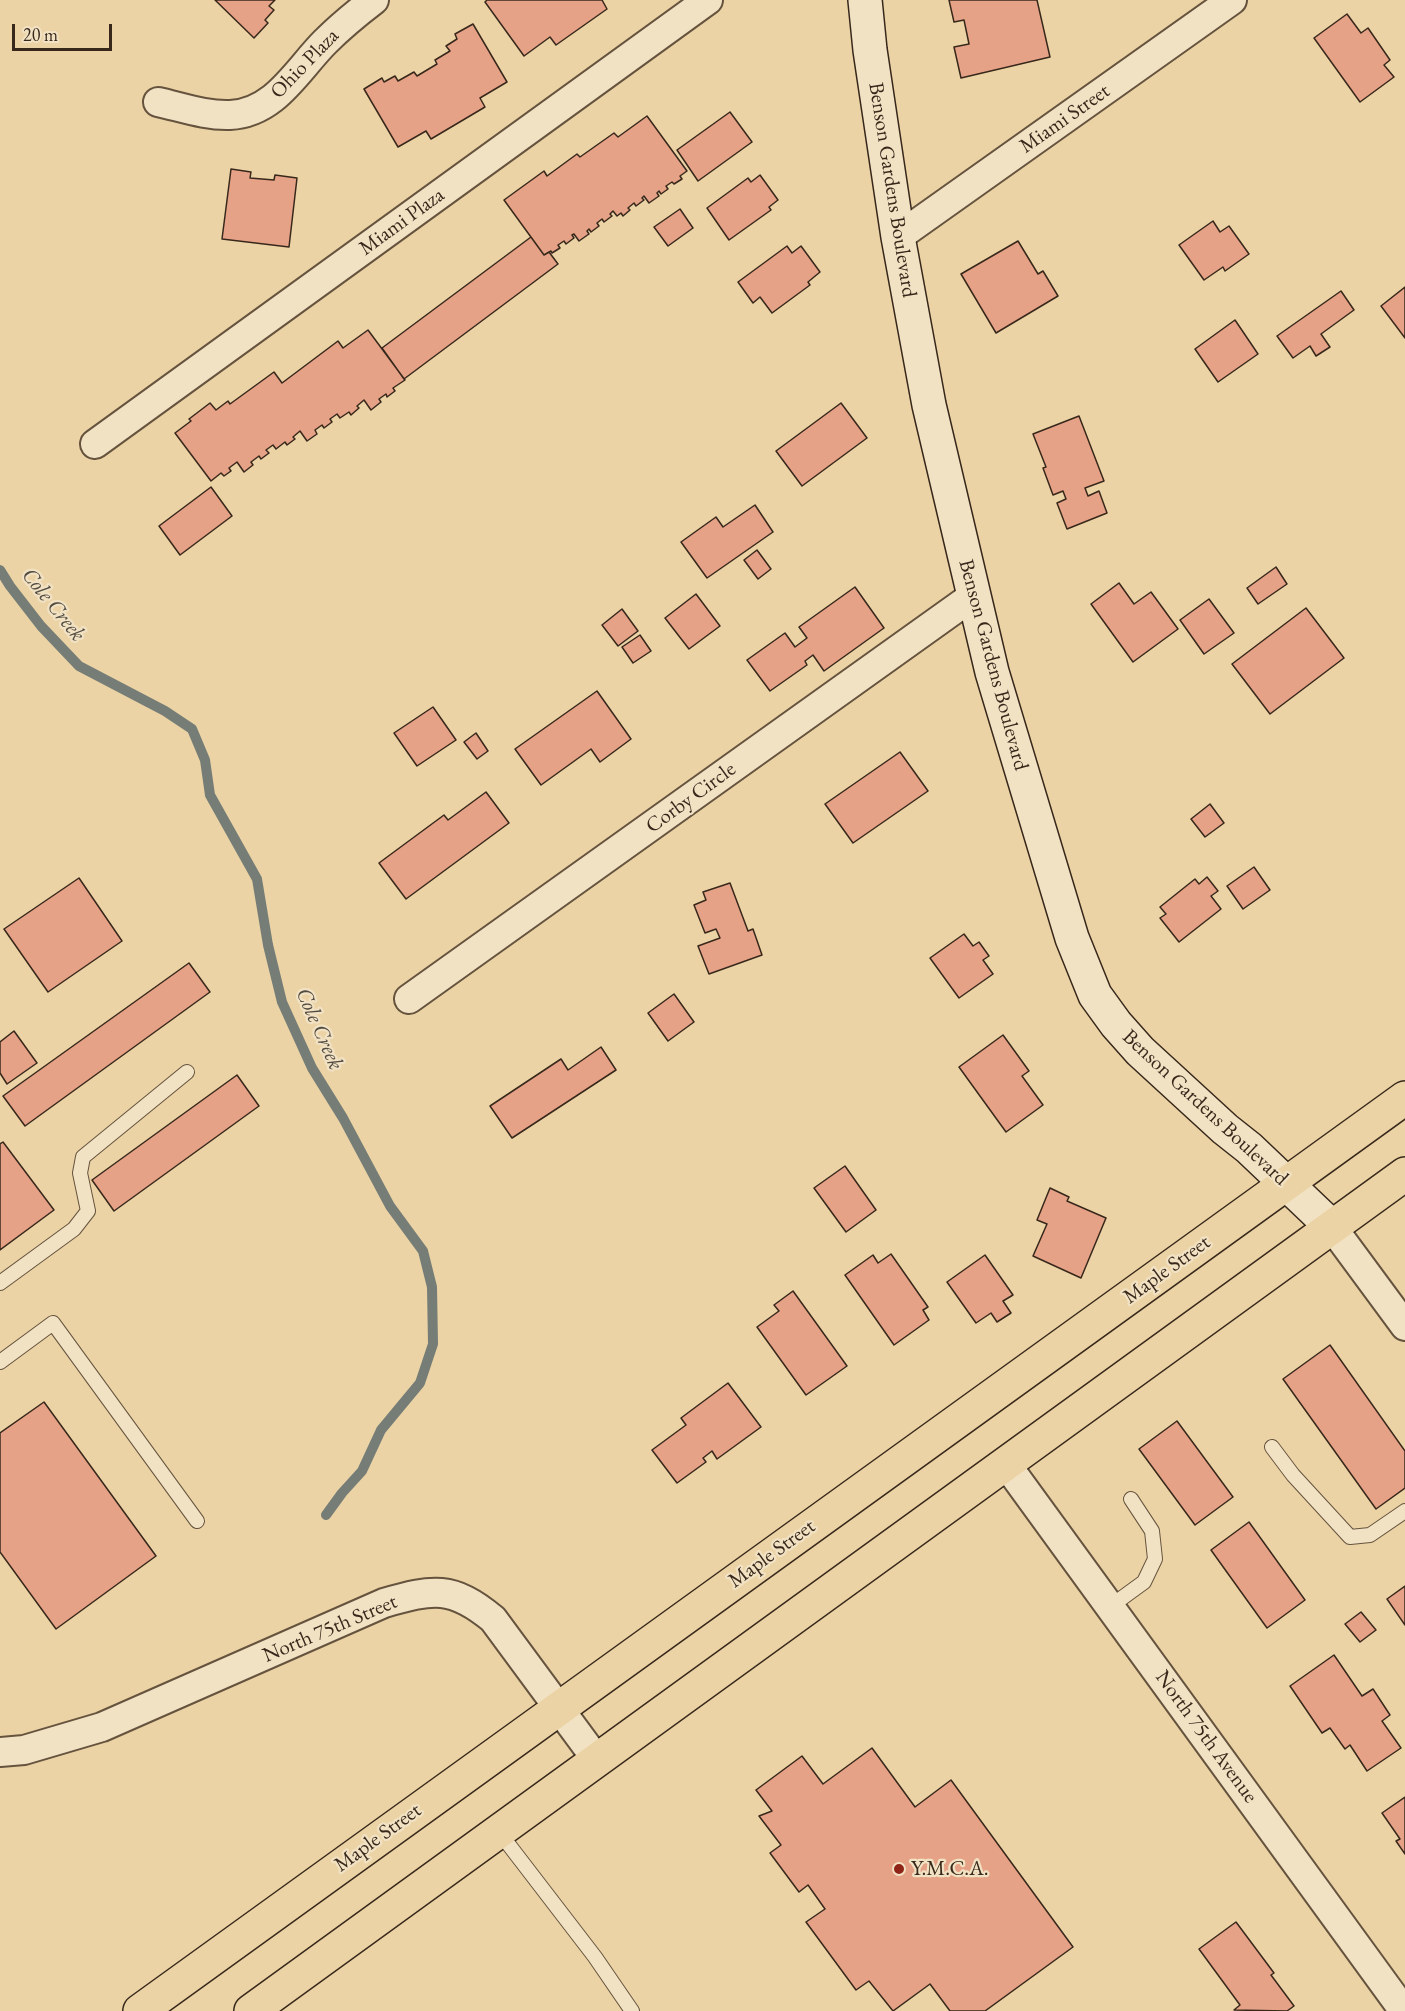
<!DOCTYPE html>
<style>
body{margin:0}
#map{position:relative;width:1405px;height:2011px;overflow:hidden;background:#ebd3a5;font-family:"EB Garamond",serif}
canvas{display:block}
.scale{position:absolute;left:12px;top:24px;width:100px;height:27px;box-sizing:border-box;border:3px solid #38281b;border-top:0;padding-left:8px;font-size:18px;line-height:21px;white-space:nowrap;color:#38281b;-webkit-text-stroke:4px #f2e2c4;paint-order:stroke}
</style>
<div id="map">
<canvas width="1405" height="2011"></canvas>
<div class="scale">20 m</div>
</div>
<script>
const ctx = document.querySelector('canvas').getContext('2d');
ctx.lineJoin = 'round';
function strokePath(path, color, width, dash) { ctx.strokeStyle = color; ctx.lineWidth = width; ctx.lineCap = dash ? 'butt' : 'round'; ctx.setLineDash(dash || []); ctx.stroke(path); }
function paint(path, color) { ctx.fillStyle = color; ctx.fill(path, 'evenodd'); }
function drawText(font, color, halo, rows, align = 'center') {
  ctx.font = font + ' "EB Garamond",serif'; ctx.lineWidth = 4.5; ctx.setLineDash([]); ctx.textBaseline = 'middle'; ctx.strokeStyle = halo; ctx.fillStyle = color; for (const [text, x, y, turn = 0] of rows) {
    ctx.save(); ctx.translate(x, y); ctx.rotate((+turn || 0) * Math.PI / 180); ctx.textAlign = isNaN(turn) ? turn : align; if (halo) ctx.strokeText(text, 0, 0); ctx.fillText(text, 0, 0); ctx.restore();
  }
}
const stream = new Path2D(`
 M0,570L10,586L41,626L79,666L165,711L192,729L205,760L210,795L257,879L268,945L282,1002L312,1068L343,1118L390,1206L423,1251L432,1287L433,1344L420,1383L381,1430L362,1471L342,1493L326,1515`);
const building = new Path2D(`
 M215,0H275L269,6L274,10L265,20L268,23L254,38Z
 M487,0H602L607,9L556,45L550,37L524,56L485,2Z
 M949,0H1037L1050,57L961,78L954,47L969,44L964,20L954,22Z
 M1347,14L1361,33L1368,28L1390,60L1384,65L1394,77L1360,102L1314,38Z
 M473,24L507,82L480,98L485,107L431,139L426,131L398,147L364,89L382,78L384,82L395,76L398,81L414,72L417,76L437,64L435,60L450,51L446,46L457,39L455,34Z
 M730,112L752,142L698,181L677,150Z
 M647,116L687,171L680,176L682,179L674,184L672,182L666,186L668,189L661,194L659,191L657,193L659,196L649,203L644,196L642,198L644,200L636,206L634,203L628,208L630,210L623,216L621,213L617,216L613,211L610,214L612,216L604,222L602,219L597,223L599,226L591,232L589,229L587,231L589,234L579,241L574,234L572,235L574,238L566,244L564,241L558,245L560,248L552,253L551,251L544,255L504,200L544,171L547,176L577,154L580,157L614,133L618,137Z
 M231,169L251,172L250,178L274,180L275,175L297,178L289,247L222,239Z
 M760,175L778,200L769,207L771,210L729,240L707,208L748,178L751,182Z
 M680,209L693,228L668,246L654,227Z
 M1213,221L1220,232L1229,226L1249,254L1225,271L1223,267L1204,280L1179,245Z
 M531,237L544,255L549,252L558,264L404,379L382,348Z
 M1018,241L1038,274L1043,271L1058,296L996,333L961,274Z
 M787,246L792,253L801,246L820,272L808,282L810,285L772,313L760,297L753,303L738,282Z
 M1405,287V338L1381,306Z
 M1341,291L1354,310L1321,334L1330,347L1316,356L1310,346L1293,358L1277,336Z
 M1235,320L1258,354L1218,382L1195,349Z
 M368,330L405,380L393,388L395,391L387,397L386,394L379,399L381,402L371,410L364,400L357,406L359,408L351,415L349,412L340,418L337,414L330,419L332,422L324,428L322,425L315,430L317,434L307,441L300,431L293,437L295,439L287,445L285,442L276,449L273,445L266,450L269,453L261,459L259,456L251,462L253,465L244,472L237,462L229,468L231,471L224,476L221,473L211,481L175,433L191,421L189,419L210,403L216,410L228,401L230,404L274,372L282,383L338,341L343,348Z
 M841,403L867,438L802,486L776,451Z
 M1079,416L1104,481L1085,488L1088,496L1099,491L1107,513L1067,529L1057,503L1066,499L1063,491L1053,495L1043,468L1046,467L1033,434Z
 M211,487L232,516L180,555L159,526Z
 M755,505L773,532L707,578L681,542L716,517L723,527Z
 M757,550L771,569L758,579L744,560Z
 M1276,567L1287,584L1258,604L1247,588Z
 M1119,583L1134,604L1151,592L1178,629L1133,662L1091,604Z
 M855,587L884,628L824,671L813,655L805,661L807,665L770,691L747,660L785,633L795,647L807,638L799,627Z
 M696,594L720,626L689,649L665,618Z
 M1209,599L1234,633L1204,654L1180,620Z
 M1306,608L1344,658L1270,714L1232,664Z
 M622,609L638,631L618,646L602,625Z
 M640,635L651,651L633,663L622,647Z
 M597,691L631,739L600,762L591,749L541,785L515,749Z
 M433,707L456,740L417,766L394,733Z
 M476,733L488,751L477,759L464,742Z
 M900,752L928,791L853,843L825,804Z
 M486,792L509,823L406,899L379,863L444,815L448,820Z
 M1210,804L1224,823L1205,837L1191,819Z
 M1254,867L1270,890L1243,909L1227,886Z
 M1207,877L1218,891L1211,896L1221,909L1179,942L1160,918L1166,914L1160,907L1195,879L1199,884Z
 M79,878L122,941L48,992L4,929Z
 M730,883L748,931L753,929L762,955L709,974L698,946L720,938L716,929L705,933L694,905L706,900L703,892Z
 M964,934L973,946L979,942L989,956L983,960L993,974L959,998L930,958Z
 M189,963L210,992L25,1126L3,1096Z
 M674,994L694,1022L668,1041L648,1013Z
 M14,1031L37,1063L7,1084L0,1073V1042Z
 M1003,1035L1029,1071L1022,1076L1043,1105L1006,1132L959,1067Z
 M601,1047L616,1070L512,1138L490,1106L561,1059L568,1070Z
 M237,1075L259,1106L114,1211L92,1180Z
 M3,1142L54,1210L0,1250V1144Z
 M845,1166L876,1210L846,1232L814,1188Z
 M1050,1188L1069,1197L1067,1201L1106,1218L1081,1278L1033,1256L1047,1224L1037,1220Z
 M891,1254L928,1307L923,1310L929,1320L894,1345L845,1275L873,1255L878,1263Z
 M985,1255L1013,1295L1003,1301L1011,1313L997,1322L991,1313L976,1323L947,1282Z
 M793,1291L847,1366L806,1395L757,1327L779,1311L774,1305Z
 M1330,1345L1405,1451V1488L1376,1509L1283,1379Z
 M728,1383L761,1427L717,1459L712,1451L703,1458L706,1462L677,1483L652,1450L686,1425L681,1418Z
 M44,1402L156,1556L56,1629L0,1552V1433Z
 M1177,1421L1233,1497L1195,1525L1139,1449Z
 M1249,1522L1305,1600L1267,1628L1211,1550Z
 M1405,1586V1625L1387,1599Z
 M1361,1612L1376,1630L1360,1642L1345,1624Z
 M1334,1655L1362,1696L1373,1689L1390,1715L1382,1721L1401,1748L1367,1771L1350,1745L1345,1749L1330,1728L1322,1733L1290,1686Z
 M872,1748L915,1807L951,1780L1073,1947L985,2011H950L930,1984L893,2011L869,1981L856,1990L806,1922L825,1909L808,1885L799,1892L770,1853L781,1845L759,1816L772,1811L756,1790L802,1756L823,1784Z
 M1405,1797V1854L1396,1841L1400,1839L1382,1813Z
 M1236,1922L1274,1973L1271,1975L1294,2006L1287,2011L1234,2010L1240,2005L1199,1949Z`);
const lane = new Path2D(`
 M0,1283L74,1229L88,1211L80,1173L83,1157L187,1072
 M0,1362L53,1323L197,1521
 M1272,1447L1293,1475L1350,1537L1370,1535L1405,1511
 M1111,1606L1144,1582L1155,1559L1152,1531L1131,1499
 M499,1832L595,1957L632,2011`);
const street = new Path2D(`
 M158,102C181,107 206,116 230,115C275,113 297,70 325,42C340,27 357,13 374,0
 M898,237L1232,0
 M95,444L708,0
 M409,999L973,596
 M1332,1227L1405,1326
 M1006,1464L1404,2011
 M0,1752L24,1750L102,1727L384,1603C433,1589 452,1585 493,1619L597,1760`);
const secondary = new Path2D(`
 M865,0L870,50L898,237L929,405L992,672L1072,938L1095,995L1116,1024L1140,1051L1225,1129L1249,1148L1332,1227`);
const primary = new Path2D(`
 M140,2011L1405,1098
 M251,2011L1405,1174`);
const markers = [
 [899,1869,6,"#8f2418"]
];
const streetNames = [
 ["Ohio Plaza",305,64,-46],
 ["Miami Street",1065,119,-35],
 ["Benson Gardens Boulevard",892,190,81],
 ["Miami Plaza",402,222,-36],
 ["Benson Gardens Boulevard",993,665,75],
 ["Corby Circle",691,798,-36],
 ["Benson Gardens Boulevard",1205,1108,43],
 ["Maple Street",1167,1270,-36],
 ["Maple Street",772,1554,-36],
 ["North 75th Street",330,1629,-23],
 ["North 75th Avenue",1206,1737,54],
 ["Maple Street",378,1838,-36]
];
const poiNames = [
 ["Y.M.C.A.",911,1869]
];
const waterNames = [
 ["Cole Creek",53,605,51],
 ["Cole Creek",319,1029,66]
];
strokePath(stream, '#757d76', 10);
paint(building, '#e6a287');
strokePath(building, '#38281b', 1.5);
strokePath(lane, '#65533e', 16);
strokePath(street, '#65533e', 32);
strokePath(secondary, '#38281b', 36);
strokePath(primary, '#38281b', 36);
strokePath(lane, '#f2e2c4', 14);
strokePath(street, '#f2e2c4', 28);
strokePath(secondary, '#f2e2c4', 33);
strokePath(primary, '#ebd3a5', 33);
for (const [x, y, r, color] of markers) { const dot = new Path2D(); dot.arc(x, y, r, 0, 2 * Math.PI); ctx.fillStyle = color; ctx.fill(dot); strokePath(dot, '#f2e2c4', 2); }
drawText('21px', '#38281b', '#f2e2c4', streetNames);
drawText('21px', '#38281b', '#f2e2c4', poiNames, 'left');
drawText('italic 22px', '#524b41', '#f2e2c4', waterNames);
</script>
